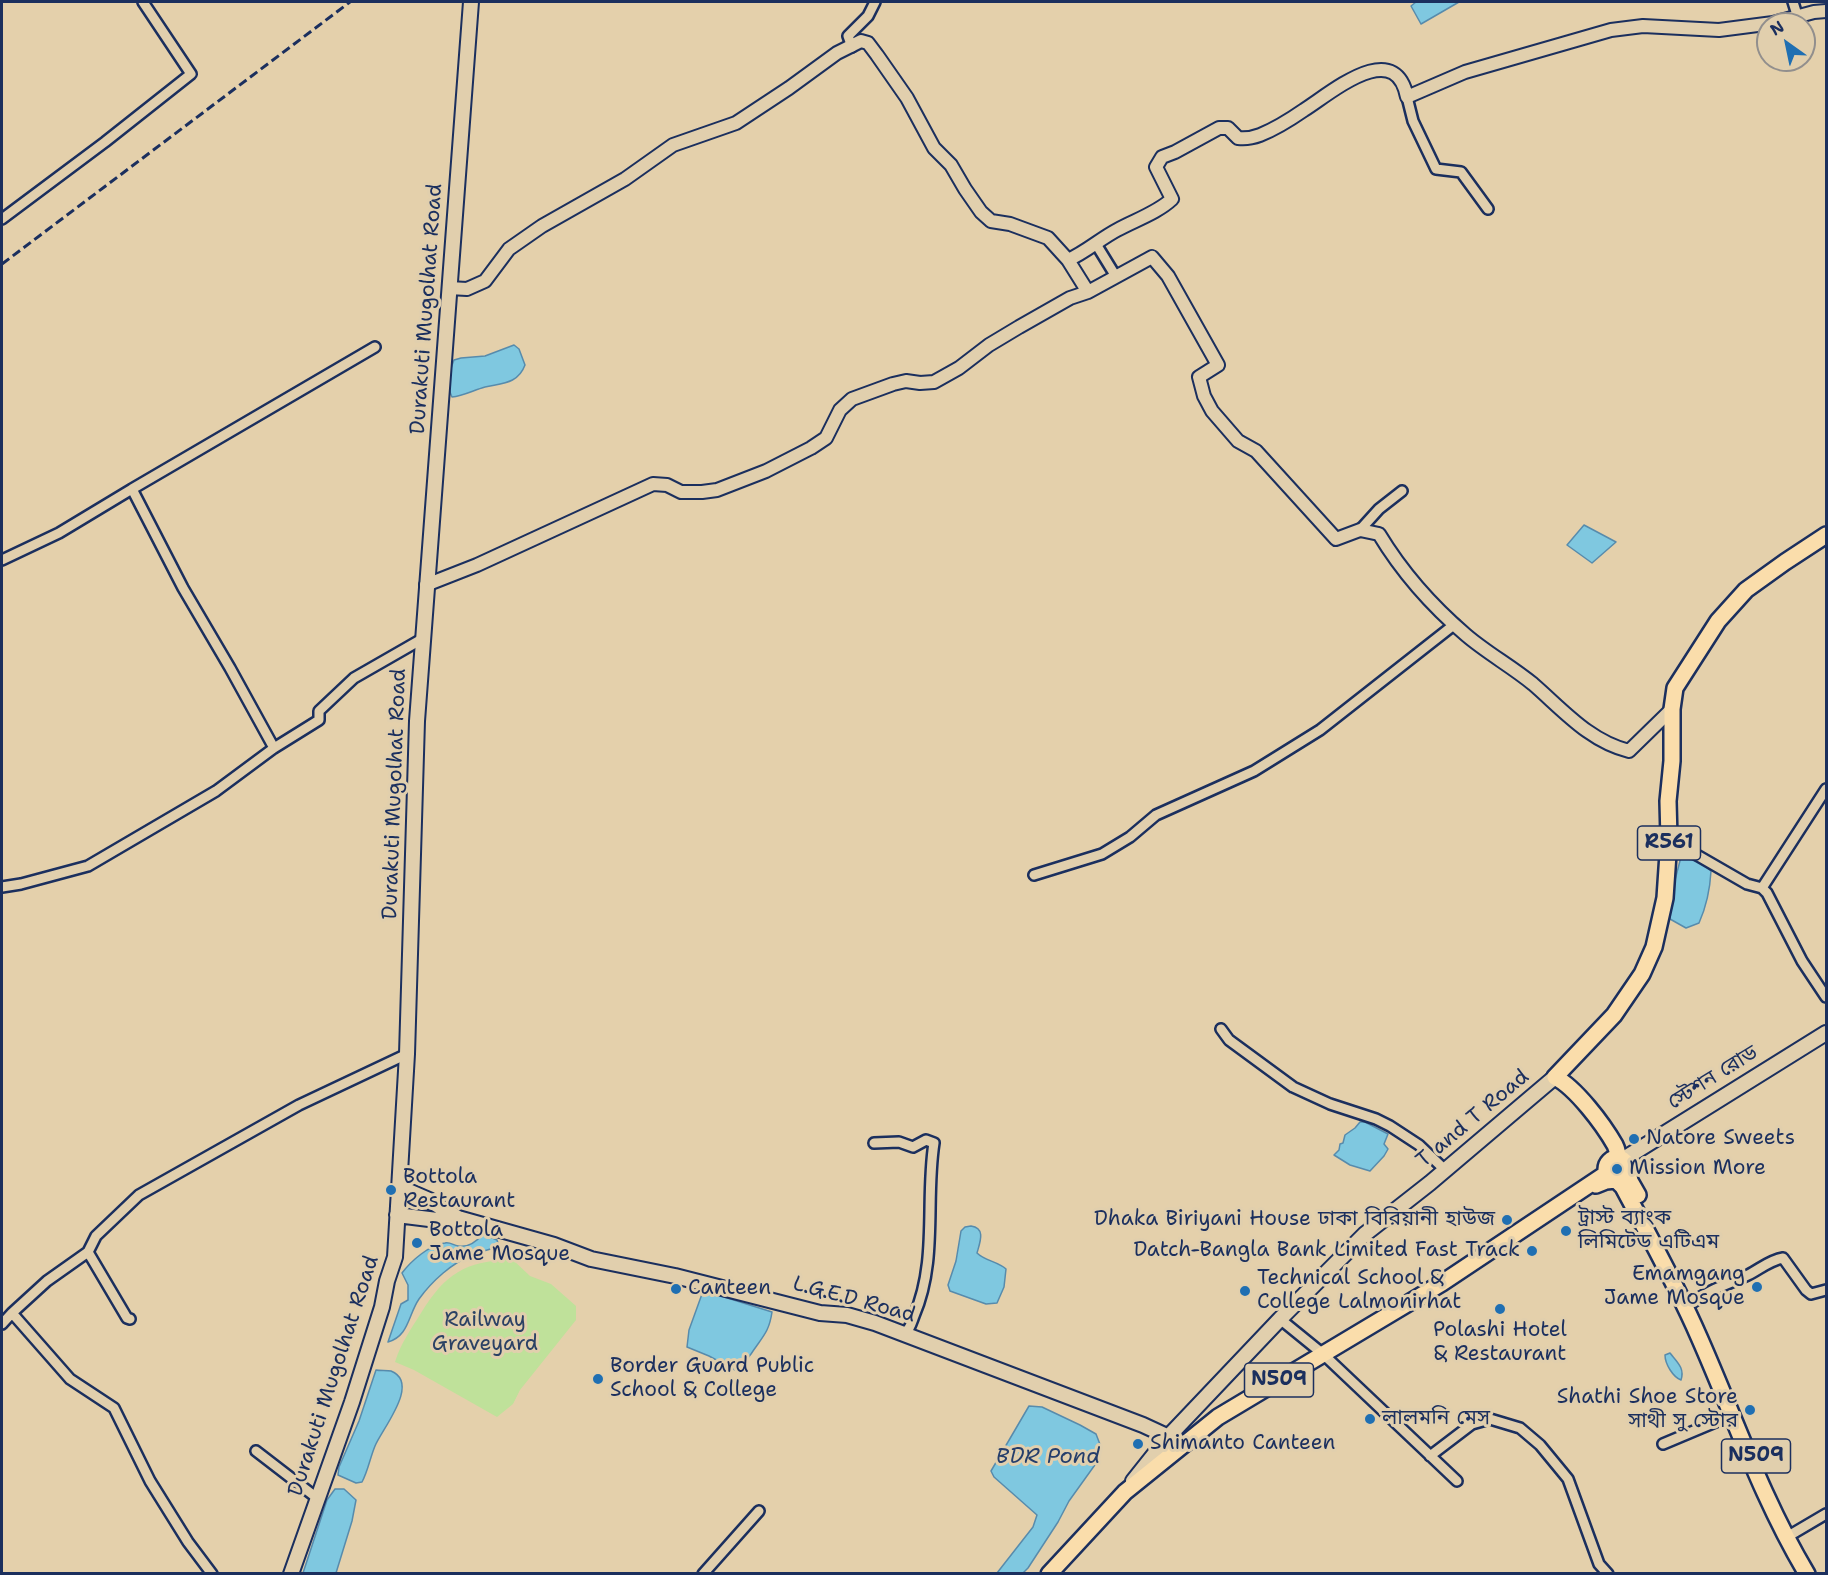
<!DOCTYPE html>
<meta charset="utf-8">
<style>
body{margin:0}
#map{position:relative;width:1828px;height:1575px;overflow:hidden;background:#e4d0ab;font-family:"Shantell Sans",sans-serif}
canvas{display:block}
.frame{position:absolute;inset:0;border:3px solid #1b2f5e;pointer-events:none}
.north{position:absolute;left:1756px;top:12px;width:60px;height:60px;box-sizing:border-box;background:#e1cfad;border:2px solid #928f8d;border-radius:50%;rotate:327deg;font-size:16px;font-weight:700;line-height:24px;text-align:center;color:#1b2f5e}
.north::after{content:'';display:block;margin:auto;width:21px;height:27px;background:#1f6fb2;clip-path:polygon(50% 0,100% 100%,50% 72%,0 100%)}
</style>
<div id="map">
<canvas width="1828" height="1575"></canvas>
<div class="frame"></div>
<div class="north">N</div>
</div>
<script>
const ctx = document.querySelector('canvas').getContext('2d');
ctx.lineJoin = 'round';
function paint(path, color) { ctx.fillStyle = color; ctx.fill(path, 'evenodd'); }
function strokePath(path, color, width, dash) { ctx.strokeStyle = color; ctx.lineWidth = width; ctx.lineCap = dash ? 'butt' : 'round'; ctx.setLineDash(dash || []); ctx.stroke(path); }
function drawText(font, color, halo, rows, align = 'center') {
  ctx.font = font + ' "Shantell Sans","Noto Sans Bengali",sans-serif'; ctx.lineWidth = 6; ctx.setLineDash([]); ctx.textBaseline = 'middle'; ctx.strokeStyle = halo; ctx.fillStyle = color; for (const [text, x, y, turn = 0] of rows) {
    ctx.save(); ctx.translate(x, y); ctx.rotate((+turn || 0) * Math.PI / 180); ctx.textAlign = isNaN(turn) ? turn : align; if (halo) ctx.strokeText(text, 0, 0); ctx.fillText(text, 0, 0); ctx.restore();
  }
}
const green = new Path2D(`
 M512,1259L530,1276L551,1284L576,1306V1320L520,1390L513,1404L497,1417L414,1370L395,1362C401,1343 411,1329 421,1313C446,1273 464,1262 512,1259Z`);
const water = new Path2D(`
 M1416,2H1459L1421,24L1411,6Z
 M514,345L519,349L525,365C518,384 502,383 485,387C474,390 463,396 452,397C446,385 449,372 454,360L461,358L485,356Z
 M1584,525L1616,542L1592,563L1567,545Z
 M1681,857L1699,862L1711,871C1710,890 1707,905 1699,923L1686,928L1670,919V899Z
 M1360,1122H1365L1388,1134L1384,1144L1388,1149L1384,1156L1370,1171L1350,1165L1334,1155L1339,1150L1340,1144L1343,1143L1345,1135L1355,1128Z
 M971,1226C986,1228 980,1242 977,1253C985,1261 997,1261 1006,1269L1004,1287L997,1303L986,1304L950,1291L948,1285L956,1261L961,1231L965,1227Z
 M483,1234L497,1240L499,1246C490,1250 481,1251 472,1255C452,1263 432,1281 419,1299C408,1315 409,1336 388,1342L401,1304L408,1300V1285L402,1273C411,1261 429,1245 445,1243C450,1242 453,1245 458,1246C468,1248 477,1241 483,1234Z
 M702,1294L721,1296L772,1312C769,1333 762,1337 751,1354C745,1361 744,1367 735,1370L709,1356L687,1347L689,1330Z
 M1670,1353C1677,1362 1685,1368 1681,1380C1673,1377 1665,1364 1665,1355Z
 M376,1370C380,1371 387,1370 391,1371C421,1383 382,1429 375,1446C370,1458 368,1471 362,1482L356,1483L338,1475L339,1467L359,1421Z
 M1029,1406L1042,1407L1080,1425L1096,1434L1101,1447L1097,1462L1069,1501L1058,1522L1028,1568L1023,1573H997L1033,1527L1037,1515L994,1477L991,1471Z
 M335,1489H344L356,1500L352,1521L336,1573H303L327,1500Z`);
const minor = new Path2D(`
 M1793,2L1798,18
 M852,47L848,36L868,16L875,2
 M1407,97L1413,121L1436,169L1461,172L1488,209
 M2,219L105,142L191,74L143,2
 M1096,244L1115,275
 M132,489L375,347
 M1360,530L1379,509L1402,491
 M2,560L59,533L132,489L183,588L230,668L274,748
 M1669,839L1747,884L1762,888L1767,893L1802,961L1826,997
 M1034,875L1102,854L1130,837L1156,815L1254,771L1320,730L1455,624
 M2,887L21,884L88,866L216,791L274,748L319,720V711L354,678L422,639
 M1762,888L1826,789
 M1221,1029L1229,1040L1293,1087L1330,1104L1376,1119L1390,1126L1419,1145L1445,1170
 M874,1143L899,1142L913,1147L926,1140L934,1143C925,1200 938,1261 914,1316C911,1324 910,1329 903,1335
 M88,1252L127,1318L130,1319
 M1692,1303C1712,1288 1727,1285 1748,1275C1760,1269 1770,1260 1783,1258L1806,1290L1811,1294L1826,1290
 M12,1313L47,1281L88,1252L96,1236L139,1195L299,1105L407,1054
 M1280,1319L1323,1354L1457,1481
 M2,1324L12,1313L70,1379L114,1408L150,1481L188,1542L212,1574
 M1663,1444L1732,1415
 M256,1451L317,1498
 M1430,1456L1472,1424L1490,1419L1520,1428L1540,1445L1568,1479L1599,1564L1608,1574
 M1792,1534L1826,1514
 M703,1574L759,1511`);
const tertiary = new Path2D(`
 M1068,260C1086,252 1100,239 1117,230C1135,220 1157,213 1172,199L1156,167L1162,157L1175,152L1219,128H1228L1238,138C1246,139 1252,138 1260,135C1275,129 1291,119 1304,110C1331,93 1395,37 1407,97L1465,72L1611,30L1643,26L1719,30L1773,23L1814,12L1826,11
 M449,288L467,289L485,281L509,249L542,226L625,179L673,145L736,123L789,88L837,53L861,41L868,43L877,55L907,98L934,148L951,165L965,189L981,212L991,221L1010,224L1048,238L1068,260L1088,292
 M426,585L477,565L653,484L667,485L681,492H702L717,490L766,471L811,448L826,438L840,410L852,399L893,384L906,381L920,383L934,382L959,368L989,345L1019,327L1070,298L1088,292L1152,257L1168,276L1218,365L1199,377L1204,396L1212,411L1238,441L1256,451L1336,539L1360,530L1379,534C1402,572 1432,606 1466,635C1487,653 1511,666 1533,684C1563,710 1589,741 1629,751L1672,709`);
const secondary = new Path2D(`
 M1622,1160L1826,1033
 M399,1187L429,1200L458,1218L554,1245L591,1259L675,1276L820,1313L847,1315L875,1323L1143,1425L1184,1444
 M397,1215L453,1222L458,1218
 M1133,1481L1168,1437L1280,1319L1365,1234L1430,1183L1555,1077
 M291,1574L352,1402L382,1307L387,1281L395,1257L407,1054L417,721L471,2`);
const primary = new Path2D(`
 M1618,1159C1618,1154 1617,1149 1615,1145C1603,1124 1576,1088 1555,1077L1614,1015L1642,974L1654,947L1665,898L1669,839L1668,801L1672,761V709L1675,688L1718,621L1746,590L1785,562L1826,535`);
const trunk = new Path2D(`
 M1606 1169a11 11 0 1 1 22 0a11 11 0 1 1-22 0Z
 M1628,1171L1630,1181L1638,1195
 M1596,1185L1606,1181L1616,1180L1623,1187C1649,1236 1677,1286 1699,1337C1734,1416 1762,1499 1807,1574
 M1049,1574L1125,1492L1218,1417L1442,1283L1607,1173`);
const rail = new Path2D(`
 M2,264L350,2`);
const markers = [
 [1634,1139,6,"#1f6fb2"],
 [1617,1169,6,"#1f6fb2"],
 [391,1190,6,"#1f6fb2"],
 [1507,1220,6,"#1f6fb2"],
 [1566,1231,6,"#1f6fb2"],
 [417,1243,6,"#1f6fb2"],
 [1532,1251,6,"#1f6fb2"],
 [1757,1287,6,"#1f6fb2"],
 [676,1289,6,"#1f6fb2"],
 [1245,1291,6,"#1f6fb2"],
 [1500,1309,6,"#1f6fb2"],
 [598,1379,6,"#1f6fb2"],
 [1750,1410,6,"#1f6fb2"],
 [1370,1419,6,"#1f6fb2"],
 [1138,1444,6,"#1f6fb2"]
];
const shields = [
 [1669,843,63],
 [1279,1380,69],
 [1756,1456,69]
];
const shieldNames = [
 ["R561",1669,843],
 ["N509",1279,1380],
 ["N509",1756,1456]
];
const streetNames = [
 ["Durakuti Mugolhat Road",427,309,-86],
 ["Durakuti Mugolhat Road",395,794,-88],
 ["স্টেশন রোড",1713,1078,-32],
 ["T and T Road",1473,1119,-40],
 ["L.G.E.D Road",854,1300,15],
 ["Durakuti Mugolhat Road",334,1376,-72]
];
const poiNames = [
 ["Natore Sweets",1646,1139],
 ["Mission More",1629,1169],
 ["Bottola",403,1178],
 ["Restaurant",403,1202],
 ["ট্রাস্ট ব্যাংক",1578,1219],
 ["লিমিটেড এটিএম",1578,1243],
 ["Dhaka Biriyani House ঢাকা বিরিয়ানী হাউজ",1495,1220,"right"],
 ["Bottola",429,1231],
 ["Jame Mosque",429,1255],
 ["Datch-Bangla Bank Limited Fast Track",1520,1251,"right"],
 ["Emamgang",1745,1275,"right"],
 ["Jame Mosque",1745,1299,"right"],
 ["Technical School &",1257,1279],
 ["College Lalmonirhat",1257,1303],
 ["Canteen",688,1289],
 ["Polashi Hotel",1500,1331,"center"],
 ["& Restaurant",1500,1355,"center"],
 ["Border Guard Public",610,1367],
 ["School & College",610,1391],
 ["Shathi Shoe Store",1738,1398,"right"],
 ["সাথী সু স্টোর",1738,1422,"right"],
 ["লালমনি মেস",1382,1419],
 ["Shimanto Canteen",1150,1444]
];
const parkNames = [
 ["Railway",485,1321],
 ["Graveyard",485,1345]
];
const waterNames = [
 ["BDR Pond",1048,1457]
];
paint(green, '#bfe19a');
paint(water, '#7fc8e0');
strokePath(water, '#578bac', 1.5);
strokePath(minor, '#1b2f5e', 14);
strokePath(tertiary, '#1b2f5e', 16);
strokePath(secondary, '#1b2f5e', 18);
strokePath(primary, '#1b2f5e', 20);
strokePath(trunk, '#1b2f5e', 20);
strokePath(minor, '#e1cfad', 9);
strokePath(tertiary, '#e1cfad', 12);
strokePath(secondary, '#e1cfad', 14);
strokePath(primary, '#faddab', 15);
strokePath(trunk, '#faddab', 15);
strokePath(rail, '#1b2f5e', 3, [9, 4.5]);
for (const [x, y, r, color] of markers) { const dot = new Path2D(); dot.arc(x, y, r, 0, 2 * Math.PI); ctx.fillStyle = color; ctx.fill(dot); strokePath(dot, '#e1cfad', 2); }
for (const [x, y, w] of shields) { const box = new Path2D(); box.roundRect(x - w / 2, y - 17, w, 34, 4.5); ctx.fillStyle = '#e1cfad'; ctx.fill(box); strokePath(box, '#1b2f5e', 1.5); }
drawText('bold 20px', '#1b2f5e', null, shieldNames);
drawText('21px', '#1b2f5e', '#e1cfad', streetNames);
drawText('21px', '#1b2f5e', '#e1cfad', poiNames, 'left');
drawText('21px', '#2b4164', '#e1cfad', parkNames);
drawText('italic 22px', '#253e6b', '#e1cfad', waterNames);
</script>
